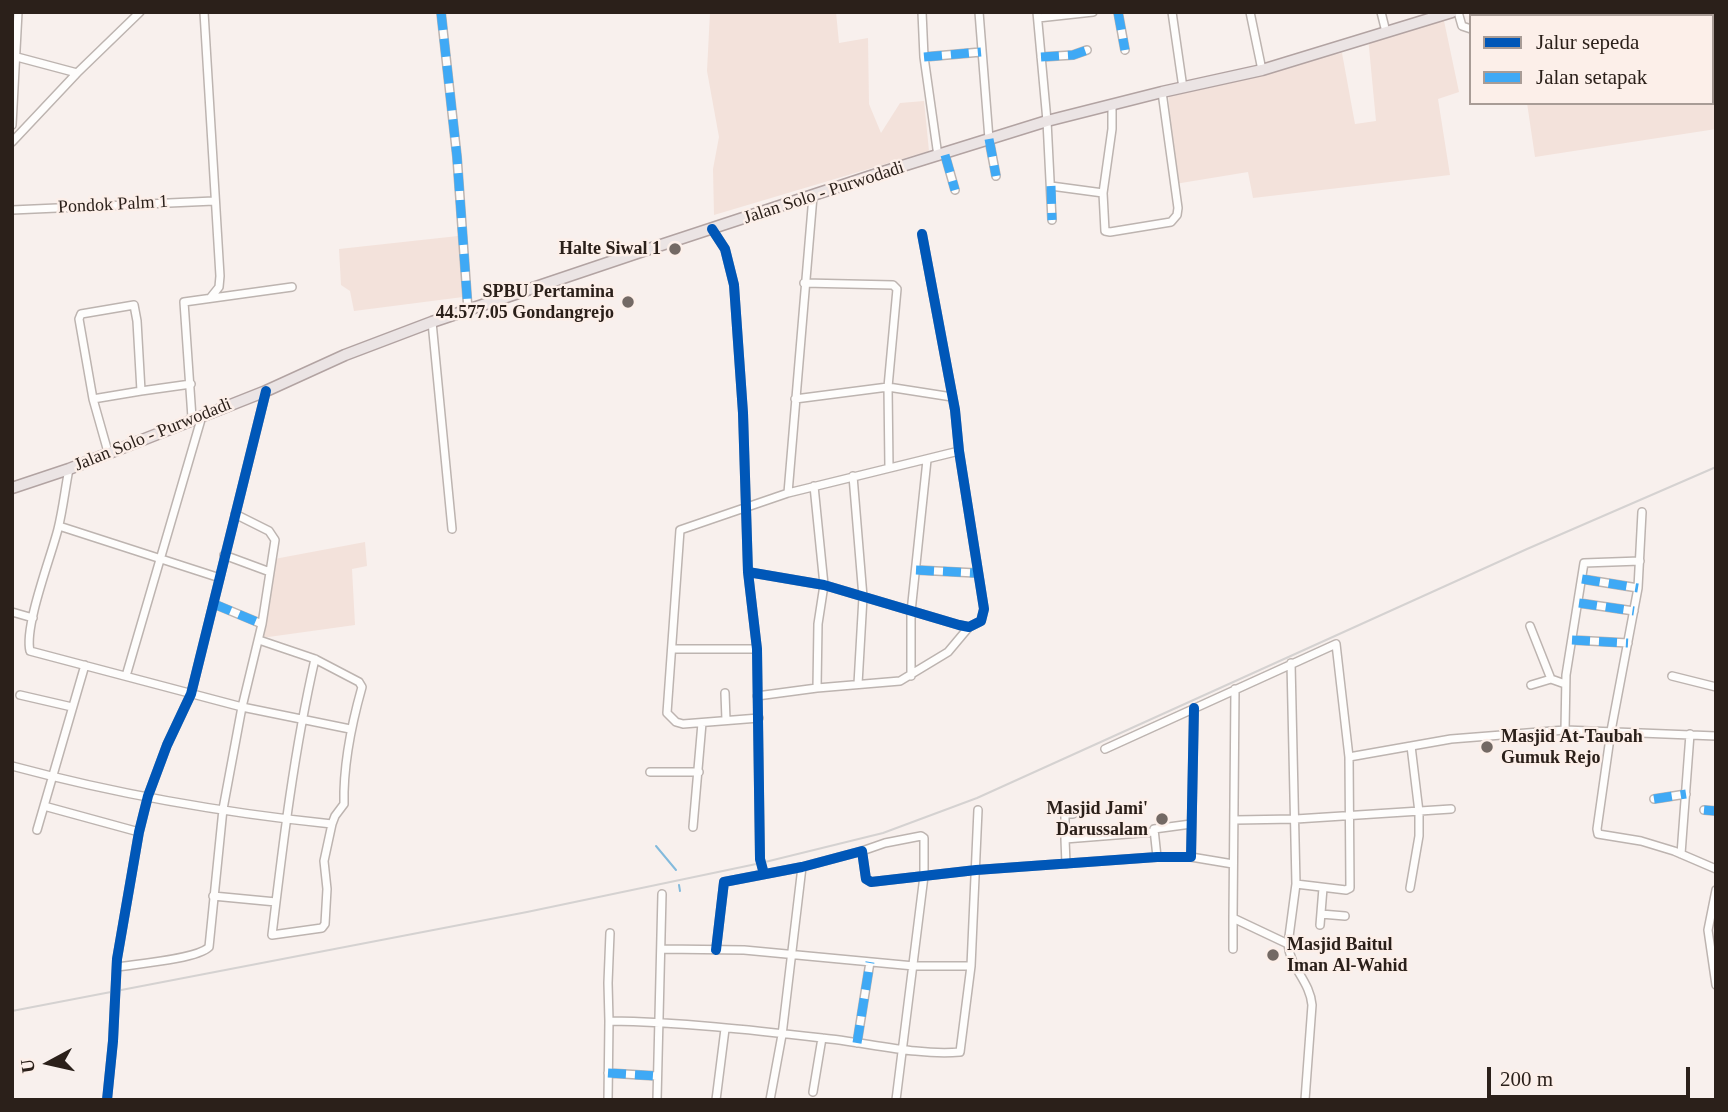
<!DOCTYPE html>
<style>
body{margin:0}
#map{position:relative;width:1728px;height:1112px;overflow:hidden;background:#f8f0ed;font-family:Georgia,serif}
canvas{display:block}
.frame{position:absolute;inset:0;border:14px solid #2b201a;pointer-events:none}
.legend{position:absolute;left:1469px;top:14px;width:245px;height:91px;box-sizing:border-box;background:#fcefe9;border:2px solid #a89c96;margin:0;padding:9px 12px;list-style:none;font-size:21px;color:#2b201a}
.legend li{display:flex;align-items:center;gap:14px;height:35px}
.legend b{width:35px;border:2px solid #a89c96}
.north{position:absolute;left:14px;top:1028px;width:70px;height:70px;-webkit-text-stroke:5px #fcefe9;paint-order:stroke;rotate:262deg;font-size:19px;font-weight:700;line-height:28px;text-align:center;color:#2b201a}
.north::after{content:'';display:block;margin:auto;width:24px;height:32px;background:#2b201a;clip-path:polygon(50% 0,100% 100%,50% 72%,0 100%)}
.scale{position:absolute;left:1487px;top:1067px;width:203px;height:32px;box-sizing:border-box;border:4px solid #2b201a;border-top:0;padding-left:9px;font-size:21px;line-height:24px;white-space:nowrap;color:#2b201a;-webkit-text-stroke:5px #fcefe9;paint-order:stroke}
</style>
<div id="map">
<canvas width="1728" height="1112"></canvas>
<div class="frame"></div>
<ul class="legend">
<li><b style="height:9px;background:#0057b8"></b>Jalur sepeda</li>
<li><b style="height:9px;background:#3fa9f5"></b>Jalan setapak</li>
</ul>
<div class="north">U</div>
<div class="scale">200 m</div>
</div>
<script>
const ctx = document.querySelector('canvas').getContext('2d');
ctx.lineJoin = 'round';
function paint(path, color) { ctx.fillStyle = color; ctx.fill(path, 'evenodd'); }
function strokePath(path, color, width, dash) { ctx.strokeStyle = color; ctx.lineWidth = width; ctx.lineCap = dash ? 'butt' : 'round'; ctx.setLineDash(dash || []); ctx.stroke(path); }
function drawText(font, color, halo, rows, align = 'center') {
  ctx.font = font + ' Georgia,serif'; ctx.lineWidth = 5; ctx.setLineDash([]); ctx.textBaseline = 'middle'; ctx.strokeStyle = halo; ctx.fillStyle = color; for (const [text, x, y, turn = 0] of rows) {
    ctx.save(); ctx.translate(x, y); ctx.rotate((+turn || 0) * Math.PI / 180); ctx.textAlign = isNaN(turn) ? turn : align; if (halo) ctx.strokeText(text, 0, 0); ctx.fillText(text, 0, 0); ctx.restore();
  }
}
const built = new Path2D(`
 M710,12H836L839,43L868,38L869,104L881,133L900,103L924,101L929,151L714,215L713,169L719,137L707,71Z
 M1681,12H1716V129L1535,157L1527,103H1712V16H1682Z
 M1443,16L1459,92L1438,99L1450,175L1253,198L1248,172L1175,184L1168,91L1342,53L1355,124L1376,121L1368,37Z
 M458,236L463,297L354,311L350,291L341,285L339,249Z
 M365,542L367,566L352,569L355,625L254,639L269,560Z`);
const stream = new Path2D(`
 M656,846L676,870
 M679,885L680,891`);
const street = new Path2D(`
 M204,12L220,276L219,287L211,297
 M441,12L457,157L468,310
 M922,12L924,57L938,156
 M979,12L989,139L996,176
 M1037,12L1047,121L1052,220
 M1118,12L1125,50
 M1172,12L1183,88
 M1250,12L1262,70
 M1381,12L1386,32
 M1458,12L1462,26L1471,29
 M1646,12L1647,16
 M1038,18L1093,12
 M17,57L77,73
 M924,57L981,52
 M1041,57L1073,55L1087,50
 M1112,104V129L1103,193L1105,231L1110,232L1171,222L1177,215L1178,208L1162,92
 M12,125L18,12
 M12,142L77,73L140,12
 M945,155L955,190
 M1051,186L1103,193
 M12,210L214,201
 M712,229L725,249L734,285L743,413L748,572L757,649L760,859L764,874
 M804,283L893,285L897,289L888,387L889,468
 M432,322L452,529
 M93,399L141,391
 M795,399L888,387L952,397
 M192,418L184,302L292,287
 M108,452L93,399L79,319L81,314L134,305L137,321L141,391L191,384
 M69,469C65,489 63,509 58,529C51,557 24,626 30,651L242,707L350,729
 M853,476L863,597L858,684
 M814,486L824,585L818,624L817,688
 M788,493L813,196
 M1642,512L1638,588L1611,731L1597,829L1598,834L1641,841L1674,851L1716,869
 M59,526L220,578
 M224,555L270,572
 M916,570L976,573
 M748,572L824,585L959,625L969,627L981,621L984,609L959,451L955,410L922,234
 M1582,579L1638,588
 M1579,603L1634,611
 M214,604L262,624
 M12,612L33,618
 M1530,626L1551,679L1565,684
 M259,640L315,659L359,682L362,687C351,726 343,764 344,804L335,816L332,824L324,861L327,889L325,924L322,928L272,935C283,843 294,751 315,659
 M1572,640L1628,643
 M672,649H757
 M126,676L202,416
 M911,676V612L927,460
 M1672,676L1716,687
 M1531,685L1551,679
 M1235,689L1233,918L1288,944C1290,968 1310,981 1312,1005L1305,1100
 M725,693L726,720
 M20,695L72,707
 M757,696L817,688L900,681L948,652L969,627
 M759,718L683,724L676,722L667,713L680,530L788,493L959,451
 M1565,730L1566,675L1584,563L1640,561
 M1105,749L1336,644L1349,757L1350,888L1346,890L1296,884
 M1349,757L1451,739L1565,730L1716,736
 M12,766C116,794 225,813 332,824
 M650,772H699
 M1654,799L1686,794
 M44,806L139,832
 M1704,810L1716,811
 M1235,820L1296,819L1451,809
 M693,827L702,723
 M37,830L85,665
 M1065,839V814H1073
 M862,851L885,843L921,836L924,838V876L896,1100
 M1681,854L1690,734
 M1157,857L1154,829L1191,824
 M1191,857L1233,864
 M1066,864L1065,839L1153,832
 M1410,888L1419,836V812L1411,746
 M1716,890L1708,930L1716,985
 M213,896L276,902
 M1321,914L1345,916
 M1320,925L1323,888
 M1288,944L1296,884L1291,663
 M661,949L744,950L914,966H971
 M1233,949V918
 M716,950L724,882L802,867L862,851L866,879L871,882L976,870L1157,857H1191L1194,708
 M117,967C136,964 197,959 209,947L223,809L242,707L262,624L275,540L269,531L235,514
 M609,1021L608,983L610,933
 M857,1043L870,962
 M608,1073L657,1076
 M813,1092L822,1038
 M107,1100L113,1041L117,959L139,832L148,796L167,745L191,694L266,391
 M608,1100L609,1021C680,1022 752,1030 822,1038C865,1042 918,1056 960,1052L971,966L978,810
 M657,1100L662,894
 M716,1100L725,1029
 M770,1100L782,1035L802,867`);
const primary = new Path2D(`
 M12,488L69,469L266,391L345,355L432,322L646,250L883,172L1047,121L1162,92L1262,70L1452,12`);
const rail = new Path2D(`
 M12,1011L527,912L761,863L883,833L977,798L1527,549L1716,467`);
const quiet = new Path2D(`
 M441,12L457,157L468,310
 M1118,12L1125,50
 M924,57L981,52
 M1041,57L1073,55L1087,50
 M12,96H14
 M989,139L996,176
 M945,155L955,190
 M1051,186L1052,220
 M916,570L976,573
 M1582,579L1638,588
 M1579,603L1634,611
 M214,604L262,624
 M1572,640L1628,643
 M1654,799L1686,794
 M1704,810L1716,811
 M857,1043L870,962
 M608,1073L657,1076`);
const cycleway = new Path2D(`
 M712,229L725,249L734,285L743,413L748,572L757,649L760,859L764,874
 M748,572L824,585L959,625L969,627L981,621L984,609L959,451L955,410L922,234
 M716,950L724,882L802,867L862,851L866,879L871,882L976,870L1157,857H1191L1194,708
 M107,1100L113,1041L117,959L139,832L148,796L167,745L191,694L266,391`);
const markers = [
 [675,249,7,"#736964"],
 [628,302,7,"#736964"],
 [1487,747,7,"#736964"],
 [1162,819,7,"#736964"],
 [1273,955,7,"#736964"]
];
const streetNames = [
 ["Jalan Solo - Purwodadi",824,193,-18],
 ["Pondok Palm 1",113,205,-3],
 ["Jalan Solo - Purwodadi",153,435,-22]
];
const poiNames = [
 ["Halte Siwal 1",661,249],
 ["SPBU Pertamina",614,292],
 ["44.577.05 Gondangrejo",614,313],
 ["Masjid At-Taubah",1501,737,"left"],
 ["Gumuk Rejo",1501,758,"left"],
 ["Masjid Jami'",1148,809],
 ["Darussalam",1148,830],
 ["Masjid Baitul",1287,945,"left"],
 ["Iman Al-Wahid",1287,966,"left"]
];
paint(built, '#f3e2db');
strokePath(stream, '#83badc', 2);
strokePath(street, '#bdb4b0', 10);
strokePath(primary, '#b2a3a2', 13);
strokePath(street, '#fefdfc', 7);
strokePath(primary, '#ebe4e4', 10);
strokePath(rail, '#d5d2d1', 2);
strokePath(quiet, '#3fa9f5', 9, [18, 9]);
strokePath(cycleway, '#0057b8', 10);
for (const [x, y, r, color] of markers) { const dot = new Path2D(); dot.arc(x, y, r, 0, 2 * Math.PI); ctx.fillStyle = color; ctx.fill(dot); strokePath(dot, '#fcefe9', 2.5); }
drawText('18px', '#2b201a', '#fcefe9', streetNames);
drawText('bold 18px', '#2b201a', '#fcefe9', poiNames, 'right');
</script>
